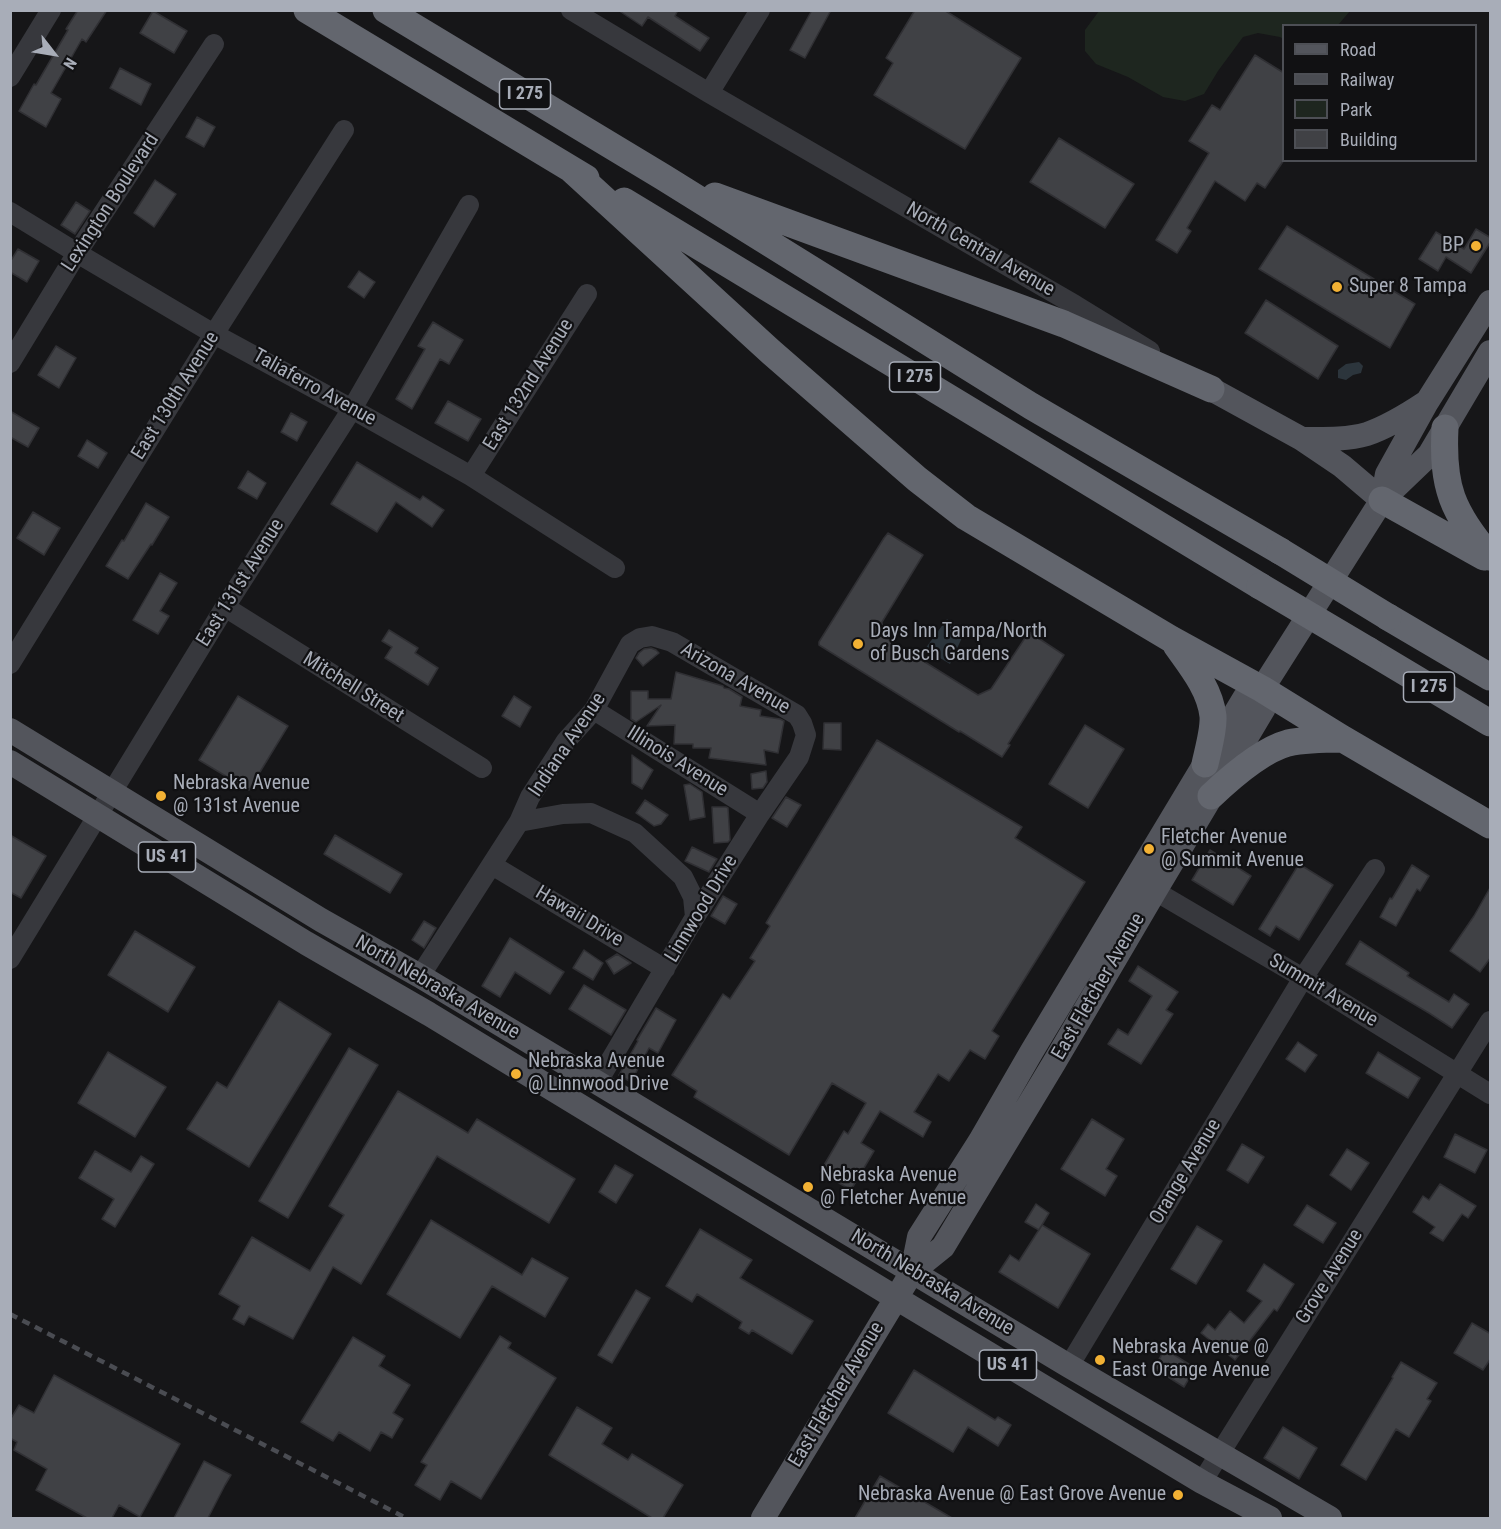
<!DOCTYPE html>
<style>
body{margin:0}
#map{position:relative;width:1501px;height:1529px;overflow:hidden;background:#161618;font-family:"Roboto Condensed",sans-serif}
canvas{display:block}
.frame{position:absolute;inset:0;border:12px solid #a8adb8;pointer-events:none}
.legend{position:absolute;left:1282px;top:24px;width:195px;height:138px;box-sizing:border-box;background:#111113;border:2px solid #4d4f55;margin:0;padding:8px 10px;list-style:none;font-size:18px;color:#a8adb8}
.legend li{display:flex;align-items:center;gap:12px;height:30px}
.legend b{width:30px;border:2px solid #4d4f55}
.north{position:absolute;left:24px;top:24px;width:60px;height:60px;-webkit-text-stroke:4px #111113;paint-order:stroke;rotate:121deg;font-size:16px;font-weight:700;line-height:24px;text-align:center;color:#a8adb8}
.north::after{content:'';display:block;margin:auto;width:21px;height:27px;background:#a8adb8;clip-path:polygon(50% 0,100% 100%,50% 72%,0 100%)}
</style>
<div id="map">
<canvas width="1501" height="1529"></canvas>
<div class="frame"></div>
<ul class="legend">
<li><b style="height:8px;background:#53555c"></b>Road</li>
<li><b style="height:8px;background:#4a4c52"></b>Railway</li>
<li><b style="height:16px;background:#1e261f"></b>Park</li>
<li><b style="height:16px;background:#404145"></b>Building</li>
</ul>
<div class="north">N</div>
</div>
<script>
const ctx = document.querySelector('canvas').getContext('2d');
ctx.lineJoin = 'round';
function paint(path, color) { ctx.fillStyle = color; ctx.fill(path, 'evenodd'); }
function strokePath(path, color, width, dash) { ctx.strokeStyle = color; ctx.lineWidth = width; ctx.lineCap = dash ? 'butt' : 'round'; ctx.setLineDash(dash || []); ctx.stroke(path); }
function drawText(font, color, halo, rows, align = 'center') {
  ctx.font = font + ' "Roboto Condensed",sans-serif'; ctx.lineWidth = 4.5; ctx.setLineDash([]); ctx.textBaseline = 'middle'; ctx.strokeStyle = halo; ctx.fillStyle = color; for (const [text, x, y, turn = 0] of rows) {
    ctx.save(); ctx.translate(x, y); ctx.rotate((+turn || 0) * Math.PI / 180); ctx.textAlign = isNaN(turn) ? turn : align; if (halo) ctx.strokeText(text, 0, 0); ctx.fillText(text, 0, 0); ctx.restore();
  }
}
const green = new Path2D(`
 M1099,11V10L1350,11L1338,25L1284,26L1283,39L1280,37L1258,33L1243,37L1218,71L1204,94L1185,101L1163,97L1128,77L1096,64L1085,51V30Z`);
const water = new Path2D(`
 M1359,362L1363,366L1361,373L1353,375L1346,380L1338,378V370L1346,364Z
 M947,619L965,631L950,664L925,649Z`);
const building = new Path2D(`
 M78,10H107L86,42L82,39L51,93L61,99L46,127L19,111L34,84L36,85L68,30L66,29Z
 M618,10H678L675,16L709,38L700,51L648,17L642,26Z
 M812,10H831L805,58L790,50Z
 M915,10H944L1021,58L965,149L874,95L893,63L886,58Z
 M153,11L187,31L174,53L140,33Z
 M1255,55L1284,73V160L1265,188L1257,183L1245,201L1215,181L1187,228L1191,231L1177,253L1156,240L1209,153L1189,141L1212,105L1220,110Z
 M120,68L151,84L141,105L110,88Z
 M197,117L215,127L204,147L186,137Z
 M1059,138L1134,184L1105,228L1030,182Z
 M155,180L176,194L154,227L134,213Z
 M76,202L90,211L75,234L61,225Z
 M1287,226L1415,304L1390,348L1259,269Z
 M1476,229L1491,238V241L1471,273L1446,257L1438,271L1419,259L1436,232L1464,249Z
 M18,249L39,261L27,282L10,272V262Z
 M359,271L375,282L364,298L348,287Z
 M1266,300L1338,346L1318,379L1245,333Z
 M433,322L463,340L449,364L440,359L412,409L396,399L425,349L418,346Z
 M56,346L76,358L59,388L38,375Z
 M448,401L481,419L468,441L435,423Z
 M10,411L39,428L28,447L10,437Z
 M291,413L307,422L297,441L281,432Z
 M87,440L107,453L98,468L78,456Z
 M357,462L420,500L423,496L444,510L432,527L396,502L377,532L331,504Z
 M248,471L266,483L257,499L238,488Z
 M146,503L169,517L152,545L151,544L128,579L106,566L122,540L124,541Z
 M33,512L60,528L44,555L17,538Z
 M888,533L923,555L882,622L883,636L978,695L991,689L1029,632L1064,655L1008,744L1010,745L1002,757L960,731L959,732L819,645V642L884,538Z
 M160,573L177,583L160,611L169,616L158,634L133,620Z
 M389,630L418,648L415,653L438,668L428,685L385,658L392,647L382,641Z
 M651,648L656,650L659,653L643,666L636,658L639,653L644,649Z
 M676,672L723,686L724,688L729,689L742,697L740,706L761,710L760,716L780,719L784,721L778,753L764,750L766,765L709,758L711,748H693V744H674L675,725L647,726L661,705L636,722L631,719V691H648V699H671Z
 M238,696L288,726L249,790L199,760Z
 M514,696L531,707L520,727L502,716Z
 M824,723H841V750L823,749Z
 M1085,725L1124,749L1088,808L1049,784Z
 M877,740L1022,827L1015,838L1085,882L992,1031L999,1036L985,1059L970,1050L949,1081L938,1074L914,1112L931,1122L923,1137L880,1111L861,1143L874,1151L851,1190L820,1172L844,1131L848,1134L866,1103L832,1083L789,1155L694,1097L697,1091L672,1075L723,994L730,999L755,961L750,958L770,926L766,923Z
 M632,755L653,770L642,789L632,783Z
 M766,771L767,782L763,788L752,789L751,774Z
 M690,784L702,792L705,817L690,820L684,785Z
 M786,797L801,805L787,827L772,818Z
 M645,800L668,815L661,824L654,826L636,813Z
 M712,807H726L728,808L730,840L728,842L714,843Z
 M10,835L46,856L21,898L10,892Z
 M335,835L402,874L390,893L324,854Z
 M692,847L717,859L709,872L685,861Z
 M1210,850L1251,876L1233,905L1192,880Z
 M1299,864L1333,885L1299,940L1276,926L1270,936L1259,929Z
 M1412,865L1429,876L1420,891L1417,889L1396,926L1380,917L1390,898L1392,899Z
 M1491,886V957L1480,972L1450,951L1474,916Z
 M723,896L737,904L725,924L711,916Z
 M424,921L436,928L424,948L412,940Z
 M135,931L195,967L168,1012L108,975Z
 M510,938L564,972L550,994L515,972L500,997L482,986Z
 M1360,941L1409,973L1407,976L1449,1002L1454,994L1469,1004L1452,1028L1429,1013L1346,964Z
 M584,950L603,963L593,980L573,968Z
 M617,954L631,963L614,974L606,961Z
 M1138,966L1178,992L1166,1010L1173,1014L1141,1064L1108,1044L1118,1029L1128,1035L1152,996L1129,981Z
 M584,985L626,1010L611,1035L569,1009Z
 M279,1001L331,1034L249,1167L187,1129L217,1082L227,1088Z
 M656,1008L676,1020L658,1053L649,1048L631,1082L619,1075L638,1041L637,1040Z
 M1298,1042L1317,1055L1305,1072L1286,1059Z
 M349,1048L378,1065L288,1218L259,1201Z
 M108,1052L166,1087L135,1137L78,1103Z
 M1378,1052L1420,1078L1408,1098L1366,1073Z
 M398,1091L468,1133L477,1119L575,1179L549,1223L437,1156L361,1284L333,1267L293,1339L249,1316L244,1325L233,1319L240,1306L219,1294L252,1237L310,1271L344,1215L329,1206Z
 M1092,1119L1124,1139L1106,1169L1117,1176L1105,1196L1061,1169Z
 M1455,1134L1487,1150L1475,1173L1444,1157Z
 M1242,1144L1264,1157L1248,1183L1227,1170Z
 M1347,1149L1369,1163L1351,1190L1330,1175Z
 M95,1151L131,1172L141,1156L154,1164L115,1227L102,1219L114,1199L79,1178Z
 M615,1165L633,1175L616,1203L599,1192Z
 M1440,1184L1476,1206L1468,1218L1462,1214L1443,1241L1430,1233L1435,1227L1413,1212L1423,1196L1429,1200Z
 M1036,1204L1049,1213L1039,1230L1025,1222Z
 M1307,1205L1336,1223L1323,1243L1294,1225Z
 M431,1220L522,1275L532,1258L568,1278L545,1317L492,1286L460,1338L387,1294Z
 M1042,1225L1090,1254L1058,1308L999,1272L1010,1255L1019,1261Z
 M1197,1226L1222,1241L1196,1284L1171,1269Z
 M700,1229L752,1260L740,1278L813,1321L792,1354L752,1330L749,1334L739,1328L742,1322L697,1294L692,1302L666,1286Z
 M1264,1264L1294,1284L1277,1311L1274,1309L1235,1360L1201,1333L1208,1324L1215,1330L1230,1311L1244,1323L1262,1301L1247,1291Z
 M636,1290L650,1298L612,1363L598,1355Z
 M1472,1323L1491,1334V1358L1483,1370L1454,1353Z
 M500,1336L511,1343L508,1348L556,1378L481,1499L451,1481L440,1500L415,1485L427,1465L421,1462Z
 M353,1337L385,1356L379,1366L410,1385L393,1413L403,1419L392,1438L381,1432L370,1451L339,1432L333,1441L301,1422Z
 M1165,1349L1195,1368L1184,1387L1154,1368Z
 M1401,1362L1437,1383L1427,1399L1431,1401L1409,1437L1396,1429L1366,1480L1341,1465L1393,1378L1392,1377Z
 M914,1370L995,1420L998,1417L1011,1425L998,1446L968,1427L953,1452L888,1413Z
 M54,1375L180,1444L140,1517L119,1505L112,1518H87L36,1490L47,1469L14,1450L17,1442L10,1438V1420L19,1405L34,1413Z
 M577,1407L612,1428L602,1444L628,1460L632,1454L683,1485L663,1518H652L549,1455Z
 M1283,1427L1317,1448L1299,1479L1264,1458Z
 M204,1461L231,1475L225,1485L208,1518H174Z
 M880,1476L952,1518H855Z`);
const minor = new Path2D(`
 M571,10L709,93L1075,305L1150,351
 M10,77L51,10
 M709,93L760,10
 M10,212L77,253L214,334L352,409L471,476L615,568
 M10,363L77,253L214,44
 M471,476L587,294
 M225,607L482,768
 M10,664L214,334L344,130
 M594,710L760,814
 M519,822L563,814L591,813L635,833L683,877L693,897L695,917
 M492,865L665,969
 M1155,891L1303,978L1490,1094
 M10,959L225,607L352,409L469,205
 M420,976L519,822L530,797L566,741L594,710L630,644L640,638L652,636L672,642L797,715L802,723L806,735L799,757L760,814L695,917L597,1083
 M1069,1366L1303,978L1375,869
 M1202,1482L1490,1021`);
const major = new Path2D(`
 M1211,389L1302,439L1342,466L1382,500
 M1302,439C1323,439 1346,440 1367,434C1387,427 1407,415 1425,403
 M1382,500L1387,474L1427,402L1490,302
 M10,730L321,920L420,976L1069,1366L1330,1518
 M10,762L306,943L429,1014L896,1298L1202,1482L1270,1518
 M912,1272L919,1237L980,1141L1032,1051L1245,697L1262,689L1382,500L1429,455L1490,352
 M763,1518L912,1272L943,1247L1054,1063L1155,891L1264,708L1262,689`);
const highway = new Path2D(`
 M307,10L586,178
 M386,10L663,177L1031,406L1280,551
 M571,169L771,352L917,479L966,517L1171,639L1262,689L1343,739L1490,825
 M715,196L1064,324L1211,389
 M624,201L1260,586
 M1445,428C1442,489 1452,510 1490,557
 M1382,500L1484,557
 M1388,617L1490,677
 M1176,645C1191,666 1210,689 1213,716C1214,730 1208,750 1205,764
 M1368,650L1490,723
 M1211,796C1230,778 1262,750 1288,743C1306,739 1325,739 1343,739`);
const rail = new Path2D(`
 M10,1314L406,1518`);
const highwayBridge = new Path2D(`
 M1280,551L1388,617
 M1260,586L1368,650`);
const markers = [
 [1476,246,6,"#f2b134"],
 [1337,287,6,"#f2b134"],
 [858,644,6,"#f2b134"],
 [161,796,6,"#f2b134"],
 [1149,849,6,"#f2b134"],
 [516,1074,6,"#f2b134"],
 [808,1187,6,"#f2b134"],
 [1100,1360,6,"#f2b134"],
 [1178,1495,6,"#f2b134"]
];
const shields = [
 [525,94,51],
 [915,377,51],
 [1429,687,51],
 [167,857,57],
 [1008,1365,57]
];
const shieldNames = [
 ["I 275",525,94],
 ["I 275",915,377],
 ["I 275",1429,687],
 ["US 41",167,857],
 ["US 41",1008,1365]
];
const streetNames = [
 ["Lexington Boulevard",111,203,-57],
 ["North Central Avenue",980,250,30],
 ["East 132nd Avenue",529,385,-58],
 ["Taliaferro Avenue",314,388,29],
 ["East 130th Avenue",176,396,-58],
 ["East 131st Avenue",241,583,-58],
 ["Arizona Avenue",735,679,30],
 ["Mitchell Street",353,688,32],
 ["Indiana Avenue",568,745,-56],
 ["Illinois Avenue",677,762,32],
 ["Linnwood Drive",702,909,-59],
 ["Hawaii Drive",579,917,31],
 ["East Fletcher Avenue",1099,987,-60],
 ["North Nebraska Avenue",437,988,30],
 ["Summit Avenue",1323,991,31],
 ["Orange Avenue",1186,1172,-59],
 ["Grove Avenue",1330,1277,-58],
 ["North Nebraska Avenue",932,1283,31],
 ["East Fletcher Avenue",837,1395,-59]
];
const poiNames = [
 ["BP",1464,246,"right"],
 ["Super 8 Tampa",1349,287],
 ["Days Inn Tampa/North",870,632],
 ["of Busch Gardens",870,655],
 ["Nebraska Avenue",173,784],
 ["@ 131st Avenue",173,807],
 ["Fletcher Avenue",1161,838],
 ["@ Summit Avenue",1161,861],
 ["Nebraska Avenue",528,1062],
 ["@ Linnwood Drive",528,1085],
 ["Nebraska Avenue",820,1176],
 ["@ Fletcher Avenue",820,1199],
 ["Nebraska Avenue @",1112,1348],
 ["East Orange Avenue",1112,1371],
 ["Nebraska Avenue @ East Grove Avenue",1166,1495,"right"]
];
paint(green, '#1e261f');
paint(water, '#2c353c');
paint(building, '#404145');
strokePath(building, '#303034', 1.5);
strokePath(minor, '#37383d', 20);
strokePath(major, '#53555c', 24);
strokePath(highway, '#63666e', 27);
strokePath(rail, '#4a4c52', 4.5, [8, 6]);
strokePath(highwayBridge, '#63666e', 27);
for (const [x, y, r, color] of markers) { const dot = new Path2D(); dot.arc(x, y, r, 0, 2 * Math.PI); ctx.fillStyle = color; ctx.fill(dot); strokePath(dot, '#111113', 2); }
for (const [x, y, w] of shields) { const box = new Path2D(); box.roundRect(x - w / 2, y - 15, w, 30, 4.5); ctx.fillStyle = '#111113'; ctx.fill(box); strokePath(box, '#a8adb8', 1.5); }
drawText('bold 18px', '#a8adb8', null, shieldNames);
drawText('20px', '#a8adb8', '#111113', streetNames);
drawText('20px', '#a8adb8', '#111113', poiNames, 'left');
</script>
